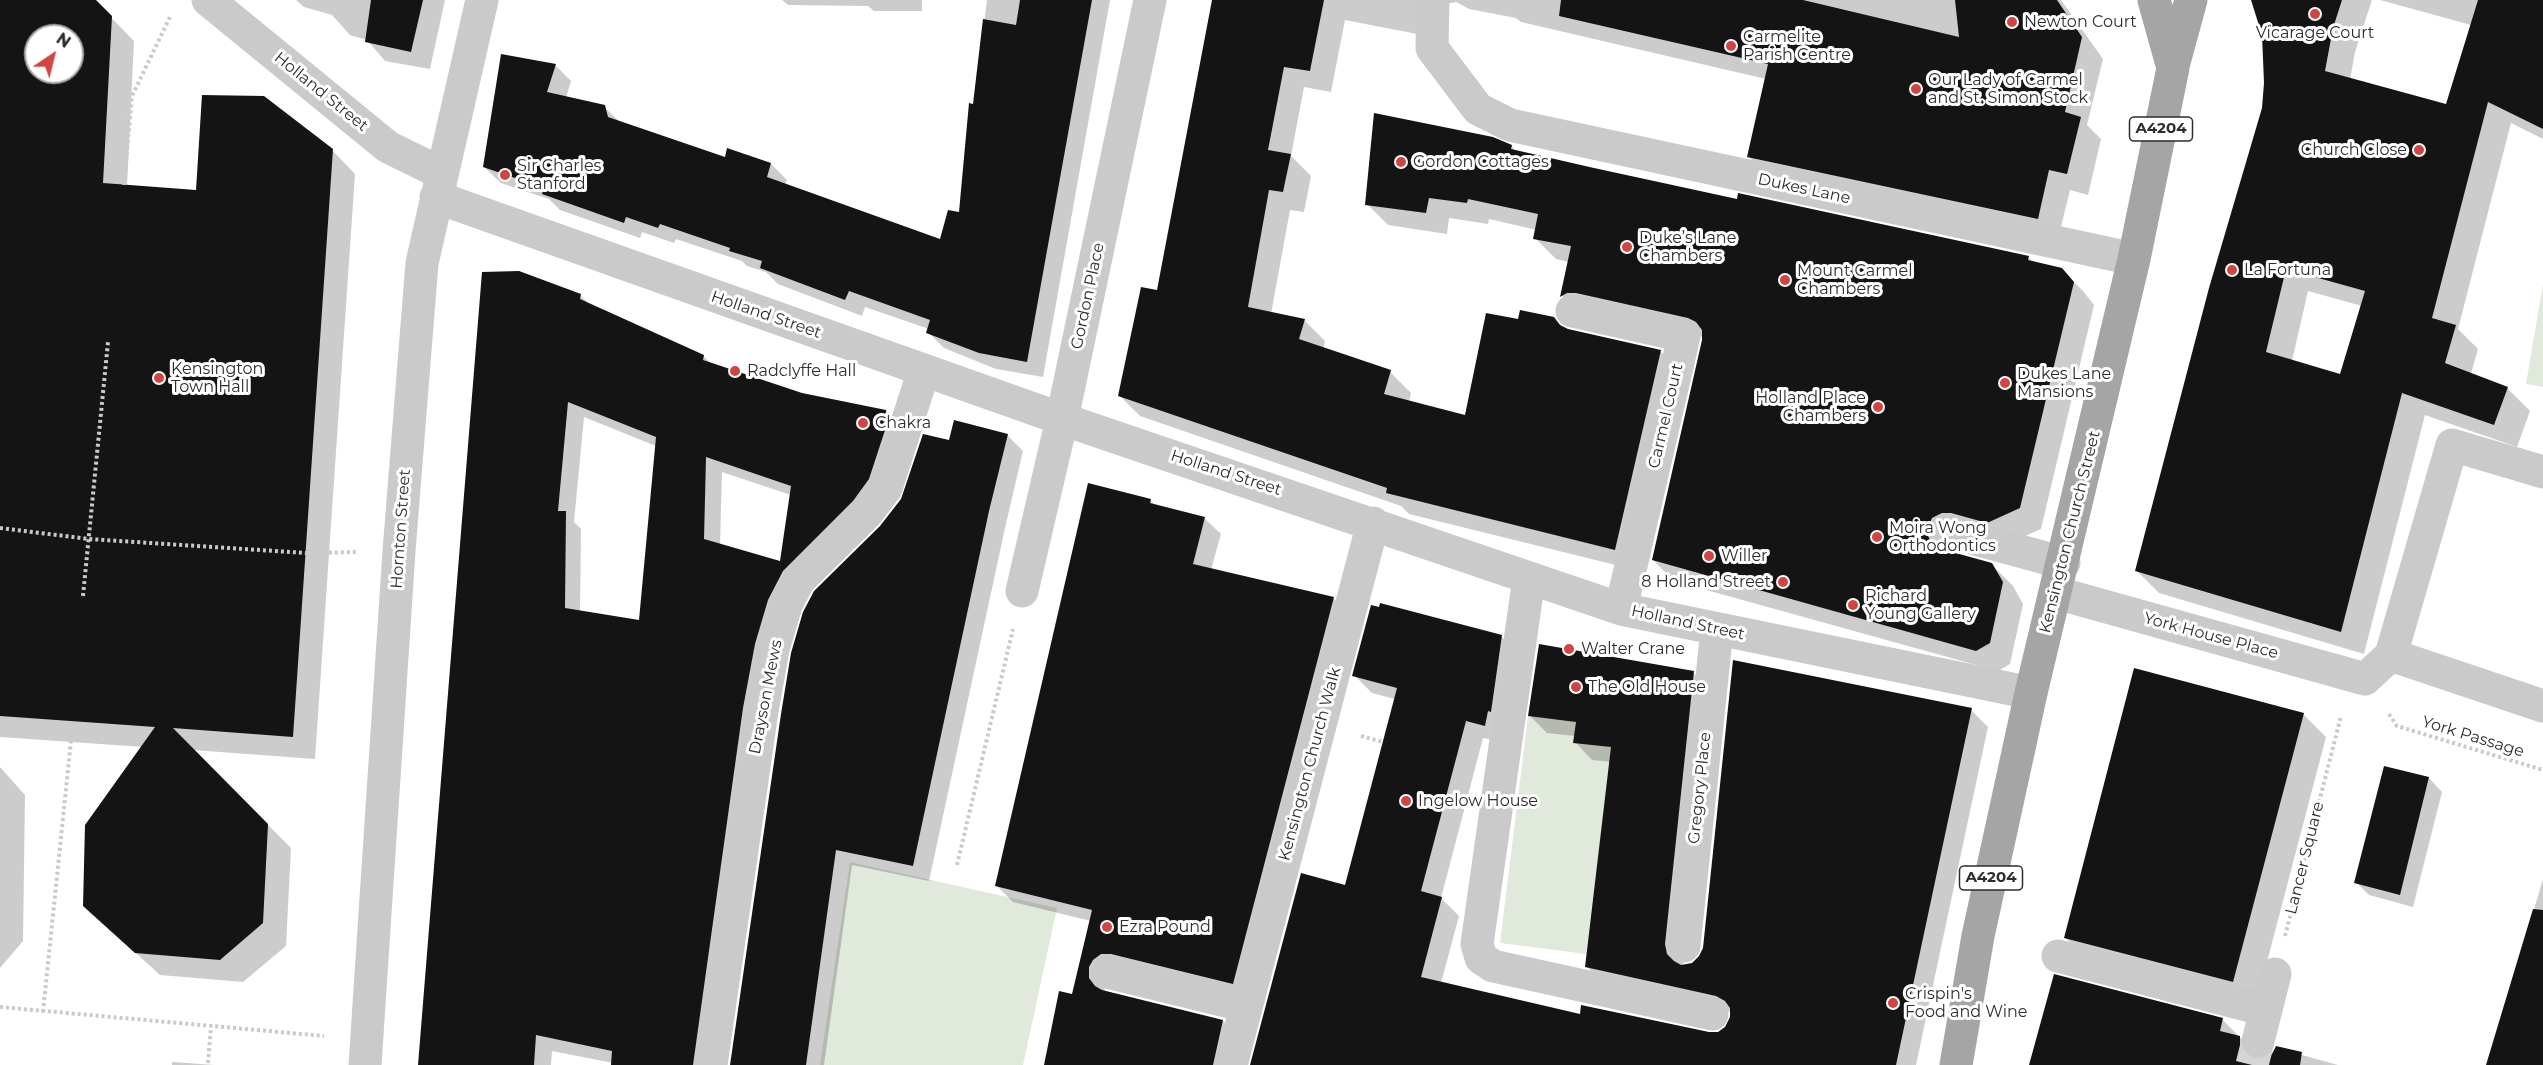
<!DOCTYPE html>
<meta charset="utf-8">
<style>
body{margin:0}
#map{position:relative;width:2543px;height:1065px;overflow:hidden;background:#fff;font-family:Montserrat,sans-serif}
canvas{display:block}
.north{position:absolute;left:24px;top:24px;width:60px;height:60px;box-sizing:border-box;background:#fff;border:2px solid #ababab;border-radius:50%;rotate:35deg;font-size:16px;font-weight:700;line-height:24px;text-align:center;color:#2d2d2d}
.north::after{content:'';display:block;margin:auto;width:21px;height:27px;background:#d04542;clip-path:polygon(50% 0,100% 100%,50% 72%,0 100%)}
</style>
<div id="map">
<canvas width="2543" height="1065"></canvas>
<div class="north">N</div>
</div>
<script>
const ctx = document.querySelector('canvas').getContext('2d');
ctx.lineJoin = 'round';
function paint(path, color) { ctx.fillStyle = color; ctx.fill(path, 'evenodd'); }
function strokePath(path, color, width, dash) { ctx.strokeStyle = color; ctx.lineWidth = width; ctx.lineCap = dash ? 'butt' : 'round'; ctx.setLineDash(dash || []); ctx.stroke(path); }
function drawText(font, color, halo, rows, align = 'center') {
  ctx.font = font + ' Montserrat,sans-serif'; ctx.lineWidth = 6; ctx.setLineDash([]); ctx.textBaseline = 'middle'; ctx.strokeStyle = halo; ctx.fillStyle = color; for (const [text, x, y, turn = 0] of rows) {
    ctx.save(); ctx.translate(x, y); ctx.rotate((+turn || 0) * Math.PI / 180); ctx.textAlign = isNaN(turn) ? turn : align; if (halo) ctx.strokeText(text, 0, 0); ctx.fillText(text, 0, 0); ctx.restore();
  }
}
const green = new Path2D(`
 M2543,284V387L2526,384Z
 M1528,716L1576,722L1573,743L1612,747L1586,954L1500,943Z
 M850,862L1057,908L1023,1065H820Z`);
const shadow = new Path2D(`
 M0,0H94L134,41L127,186L197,191L332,150L355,174L315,759L193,750L291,848L286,946L243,982L160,975L84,906L143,747L0,737ZM36,36H72V72H36Z
 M296,0H445L430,69L385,61L367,40L350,35L332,15L304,7Z
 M782,0H922V11H874L868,6L788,5Z
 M987,0H1110L1043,377L996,369L944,348L928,332L929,329L865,307L862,316L778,284L766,272L747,266L742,261L676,239L674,243L642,232L640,238L560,210L549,199L501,183L484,167L555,65L571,81L566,98L604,107L621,123L726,159L771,164L787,180L785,185L941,241L960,214Z
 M1213,0H2061L2103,59L2087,125L2101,139L2088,195L2070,190L2058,239L1769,177L1748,156L1766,79L1521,22L1516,18L1469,9L1456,2L1446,4L1417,34L1345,20L1331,92L1304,87L1291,156L1311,176L1304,212L1290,210L1271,314L1304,320L1325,341L1323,349L1390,372L1411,393L1409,402L1466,417L1519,321L1554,319L1567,331L1661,352L1682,373L1636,570L1409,514L1401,506L1140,416L1119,395L1158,292Z
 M2253,0H2372L2355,52L2350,80L2447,106L2471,25L2380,0H2543V139L2511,123L2458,329L2478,349L2471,374L2507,388L2530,411L2517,447L2425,415L2364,654L2159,593L2136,570L2263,108L2266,83L2263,35ZM2308,291L2362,306L2341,375L2292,361Z
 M1511,146L1517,152L1738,201L2028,257L2034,263L2061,269L2083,291L2094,305L2041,529L2009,543L1948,548V553L1991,564L2013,586L2023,604L2010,664L1998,671L1674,581L1653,560L1704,337L1598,313L1582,317L1562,296L1569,262L1556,259L1535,238L1537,230L1489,219L1488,224L1449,218L1447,234L1388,225L1367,204Z
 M580,295L591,306L703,356L712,364L802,394L885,411L902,428L904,438L798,587L710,1065H613V1063L552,1051L551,1065H419ZM584,417L656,446L640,622L580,612L581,529L574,522ZM722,472L791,495L781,563L720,546Z
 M1007,435L1023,451L1005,528L929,881L852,865L824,1065H731L881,527L950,442Z
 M1150,500L1156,506L1204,518L1221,534L1211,570L1333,598L1350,615L1249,999L1104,985L1105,992L1223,1021L1239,1037L1232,1065H1046L1073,995L1091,921L1013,902L997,886Z
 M1501,636L1519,654L1502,742L1483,738L1441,898L1459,916L1441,983L1581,1016L1708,1034L1719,1033L1727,1028L1732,1018L1731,1012L1604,984L1586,966L1611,762L1592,760L1575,742V736L1547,733L1530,716L1693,673L1711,690L1683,966L1693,964L1971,710L1988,727L1916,1065H1252L1346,887L1395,699L1372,693L1354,675Z
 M2303,714L2326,737L2256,1004L2088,961L2066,938Z
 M0,767L25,795L23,941L0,968Z
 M2385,768L2429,778L2442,792L2413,907L2369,895L2356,882Z
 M2543,879V1065H2488Z
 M2055,976L2223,1020L2262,1060L2273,1055L2277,1048L2338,1065H2031Z
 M172,1062L215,1065H172Z`);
const building = new Path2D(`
 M0,0H96L112,16L103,183L196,190L202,95L264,96L333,149L293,737L173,728L268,824L263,923L220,960L135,953L83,906L85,825L155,727L0,716ZM36,36H72V72H36Z
 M371,0H423L411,52L365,42Z
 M1020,0H1092L1027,362L979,353L926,333L930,320L849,291L845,300L760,268L762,261L729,251L730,248L660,224L658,228L626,217L624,223L542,194L544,188L483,167L501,54L556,64L547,92L605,105L608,117L725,157L727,148L771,163L767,177L940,239L948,210L959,212L969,103L973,104L983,19L1016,25Z
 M1212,0H1324L1310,71L1284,67L1268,150L1291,154L1283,192L1269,190L1248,307L1305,319L1299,339L1391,370L1384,394L1465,415L1486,313L1518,319L1520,310L1554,317L1560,325L1568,329L1661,350L1615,550L1386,493L1387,488L1118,396L1141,287L1157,290Z
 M1561,0H1803L1959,37L1955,0H2057L2082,37L2065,112L2081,117L2067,174L2049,170L2038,219L1747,157L1768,64L1559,16Z
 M2251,0H2342L2333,28L2325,71L2446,104L2478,0H2543V129L2488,102L2432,318L2456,325L2445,363L2508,387L2494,425L2402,393L2341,632L2135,571L2209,288L2262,108L2264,83L2262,35ZM2286,269L2365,291L2340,374L2266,352Z
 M1374,113L1493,137L1512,145L1511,149L1594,168L1737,199L1738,193L2029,256L2028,260L2062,268L2074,282L2020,508L1987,523L1951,513H1942L1932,518L1928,527V536L1933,545L1941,549L1992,563L2003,582L1990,643L1976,651L1652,560L1702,340V330L1696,322L1688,318L1576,293H1567L1560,297L1571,246L1533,239L1538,214L1468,199L1467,203L1429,198L1426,213L1365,205Z
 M519,271L581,294L580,299L704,355L703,360L802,393L886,410L888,421L869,479L853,501L783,571L768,600L755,644L743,708L693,1065H611L612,1051L536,1035L534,1065H418L482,272ZM568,402L656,437L639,620L565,608L566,511H558ZM706,457L791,486L780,561L704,539Z
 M954,420L1008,434L989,511L913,866L836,850L806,1065H730L781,714L791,653L803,612L814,591L880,526L901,499L923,434L949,440Z
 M1088,483L1151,499L1150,503L1205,517L1193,564L1334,597L1233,984L1111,954H1101L1093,960L1089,967V978L1095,986L1102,990L1223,1020L1213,1065H1044L1059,991L1072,994L1092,910L995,886Z
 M1380,603L1502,635L1491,712L1488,711L1485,726L1466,721L1421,891L1442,897L1421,977L1580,1014L1581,1005L1709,1032H1718L1725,1027L1730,1017V1008L1725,1001L1716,996L1585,967L1611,747L1573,743L1576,722L1528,716L1539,644L1694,671L1665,944L1667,954L1674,961L1681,965L1692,963L1699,956L1703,948L1733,660L1972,708L1896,1065H1250L1301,873L1345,885L1397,688L1352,676L1371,605L1379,607Z
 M2134,668L2304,713L2233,982L2064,938Z
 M2384,766L2429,777L2400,895L2354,883Z
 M2533,909L2543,910V1065H2486Z
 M2054,974L2223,1018L2220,1031L2240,1036V1047L2245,1055L2254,1059H2264L2272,1054L2276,1046L2302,1052L2300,1065H2029Z`);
const minorTunnel = new Path2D(`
 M2252,1065L2258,1041`);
const path = new Path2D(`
 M124,185L132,96L170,17
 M0,528L89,539L306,553L358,552
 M83,596L108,342
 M2389,714L2397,726L2543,770
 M1361,736L1383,742
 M957,865L1013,629
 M2285,936L2341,716
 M0,1007L324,1036
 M43,1012L73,721
 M208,1063L211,1026`);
const minor = new Path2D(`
 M208,0L388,147L441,173
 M1433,0L1432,48L1478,109L1510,125L2134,259
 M436,197L1062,419L1621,609L2031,693
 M1572,311L1684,336L1621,609
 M1946,531L2064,563
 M1529,578L1477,944L1481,958L1493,966L1712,1014
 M1022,591L1062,419L1150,0
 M2057,593L2365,679L2391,655L2452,445L2543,472
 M2391,655L2543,706
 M1684,946L1717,629
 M2058,956L2266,1010
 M1107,972L1246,1006
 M2258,1041L2275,974
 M365,1065L399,551L422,263L482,0
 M711,1065L762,711L773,649L786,605L799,580L867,513L886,488L924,370
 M1231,1065L1373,523`);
const major = new Path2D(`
 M2173,66L2191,0
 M1956,1065L1978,936L2031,693L2134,259L2173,68L2154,0`);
const markers = [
 [2315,14,6,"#d04542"],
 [2012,22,6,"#d04542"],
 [1731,46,6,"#d04542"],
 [1916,89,6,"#d04542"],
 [2419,150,6,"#d04542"],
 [1401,162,6,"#d04542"],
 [505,175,6,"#d04542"],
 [1627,247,6,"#d04542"],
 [2232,270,6,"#d04542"],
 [1785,280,6,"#d04542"],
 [735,371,6,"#d04542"],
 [159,378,6,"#d04542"],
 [2005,383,6,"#d04542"],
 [1878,407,6,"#d04542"],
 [863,423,6,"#d04542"],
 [1877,537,6,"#d04542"],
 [1709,556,6,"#d04542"],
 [1783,582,6,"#d04542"],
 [1853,605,6,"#d04542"],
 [1569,649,6,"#d04542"],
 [1576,687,6,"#d04542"],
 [1406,801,6,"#d04542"],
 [1107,927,6,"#d04542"],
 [1893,1003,6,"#d04542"]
];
const shields = [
 [2161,129,63],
 [1991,878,63]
];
const shieldNames = [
 ["A4204",2161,129],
 ["A4204",1991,878]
];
const poiNames = [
 ["Newton Court",2024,22],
 ["Vicarage Court",2315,33,"center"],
 ["Carmelite",1743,37],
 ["Parish Centre",1743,55],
 ["Our Lady of Carmel",1928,80],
 ["and St. Simon Stock",1928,98],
 ["Church Close",2407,150,"right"],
 ["Gordon Cottages",1413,162],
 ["Sir Charles",517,166],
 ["Stanford",517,184],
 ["Duke’s Lane",1639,238],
 ["Chambers",1639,256],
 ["La Fortuna",2244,270],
 ["Mount Carmel",1797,271],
 ["Chambers",1797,289],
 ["Kensington",171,369],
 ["Town Hall",171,387],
 ["Radclyffe Hall",747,371],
 ["Dukes Lane",2017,374],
 ["Mansions",2017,392],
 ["Holland Place",1866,398,"right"],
 ["Chambers",1866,416,"right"],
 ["Chakra",875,423],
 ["Moira Wong",1889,528],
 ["Orthodontics",1889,546],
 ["Willer",1721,556],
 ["8 Holland Street",1771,582,"right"],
 ["Richard",1865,596],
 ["Young Gallery",1865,614],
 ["Walter Crane",1581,649],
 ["The Old House",1588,687],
 ["Ingelow House",1418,801],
 ["Ezra Pound",1119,927],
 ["Crispin's",1905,994],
 ["Food and Wine",1905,1012]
];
const streetNames = [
 ["Holland Street",321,92,39],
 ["Dukes Lane",1804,189,12],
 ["Gordon Place",1088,296,-78],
 ["Holland Street",766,315,19],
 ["Carmel Court",1666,416,-77],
 ["Holland Street",1226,473,18],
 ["Hornton Street",401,529,-86],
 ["Kensington Church Street",2070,532,-76],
 ["Holland Street",1688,623,12],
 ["York House Place",2211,636,15],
 ["Drayson Mews",766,697,-79],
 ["York Passage",2473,737,17],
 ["Kensington Church Walk",1310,764,-75],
 ["Gregory Place",1700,788,-84],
 ["Lancer Square",2305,858,-76]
];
paint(green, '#e1e9dc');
paint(shadow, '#0003');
paint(building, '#141414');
strokePath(minorTunnel, '#d5d5d5', 33, [33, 16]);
strokePath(path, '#cacaca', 4, [3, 3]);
strokePath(minor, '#cacaca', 33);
strokePath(major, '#a5a5a5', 33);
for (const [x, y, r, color] of markers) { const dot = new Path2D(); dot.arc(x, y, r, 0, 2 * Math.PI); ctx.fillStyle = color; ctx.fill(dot); strokePath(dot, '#fff', 2); }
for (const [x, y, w] of shields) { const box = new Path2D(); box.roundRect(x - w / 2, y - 12, w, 24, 4.5); ctx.fillStyle = '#fff'; ctx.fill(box); strokePath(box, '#2d2d2d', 1.5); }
drawText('bold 15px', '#2d2d2d', null, shieldNames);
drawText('16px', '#2d2d2d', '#fff', poiNames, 'left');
drawText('16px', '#2d2d2d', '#fff', streetNames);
</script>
